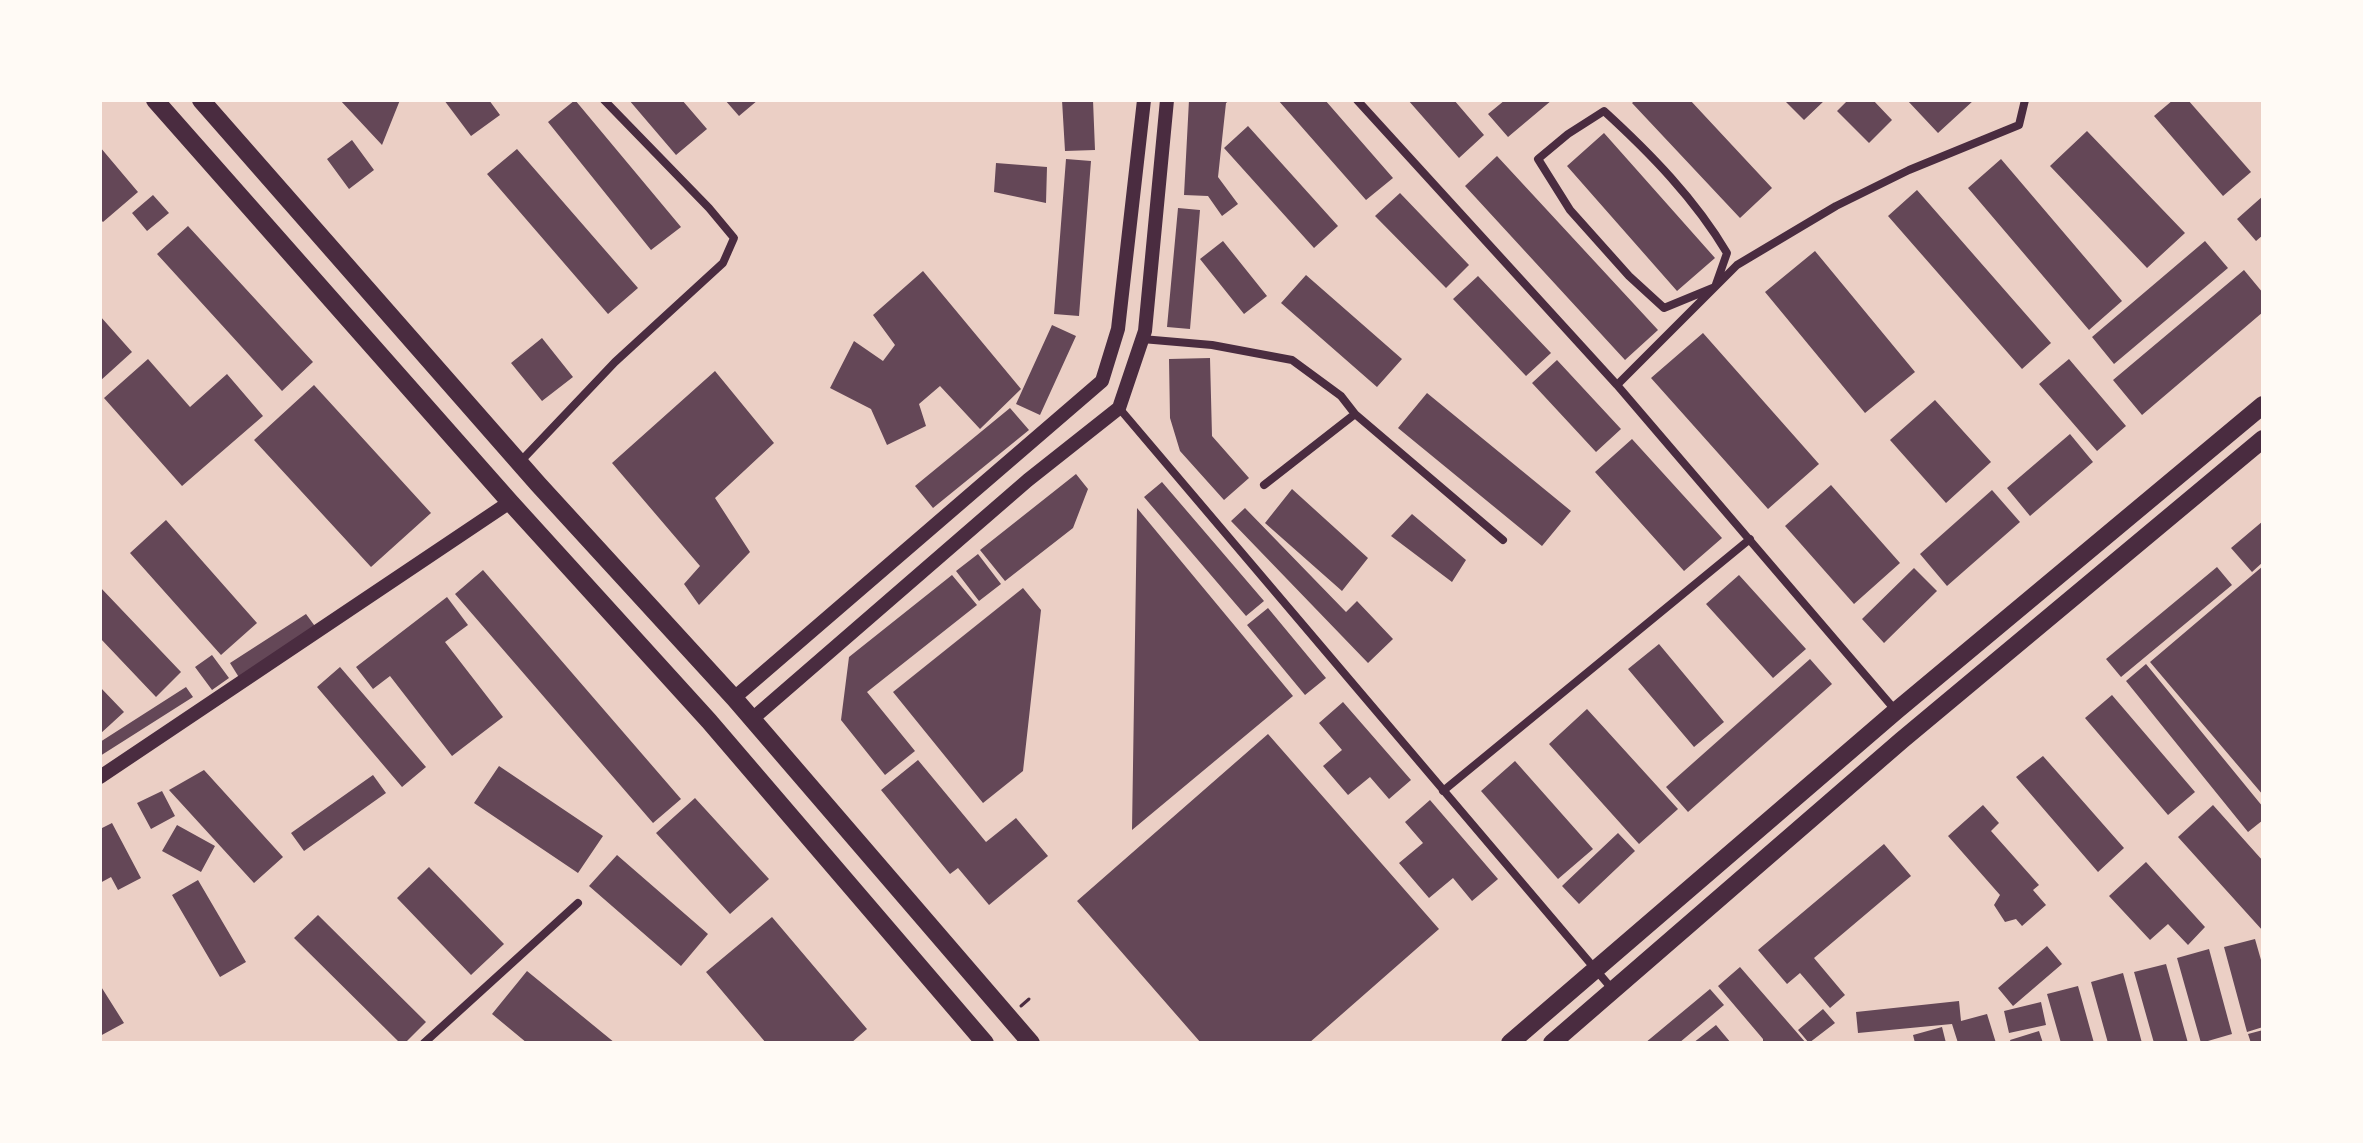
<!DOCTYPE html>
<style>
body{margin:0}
#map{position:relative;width:2363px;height:1143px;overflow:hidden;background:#f7e1d7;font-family:"Fira Sans",sans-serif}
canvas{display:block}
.frame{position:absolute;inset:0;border:102px solid #fffaf5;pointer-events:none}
</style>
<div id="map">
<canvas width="2363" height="1143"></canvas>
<div class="frame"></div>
</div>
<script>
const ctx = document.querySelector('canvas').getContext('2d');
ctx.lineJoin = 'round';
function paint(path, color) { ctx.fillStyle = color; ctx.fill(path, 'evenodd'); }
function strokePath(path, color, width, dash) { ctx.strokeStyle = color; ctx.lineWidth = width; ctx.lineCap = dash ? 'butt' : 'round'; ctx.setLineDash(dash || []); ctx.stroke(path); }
const green = new Path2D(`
 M100,100H2263V1043H100Z`);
const building = new Path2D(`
 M340,100H400L382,145Z
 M444,100H489L500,115L471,136Z
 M575,100L681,227L651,250L548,122Z
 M629,100H682L707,129L676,155Z
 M725,100H758L739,116Z
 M1062,100H1093L1095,150L1065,151Z
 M1189,100H1230L1226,103L1218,177L1238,204L1222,216L1208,196L1184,195Z
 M1278,100H1325L1393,178L1366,200Z
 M1408,100H1454L1484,135L1459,158Z
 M1505,100H1552L1508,137L1488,114Z
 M1635,100H1690L1772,188L1740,218L1632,103Z
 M1784,100H1825L1804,120Z
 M1848,100H1873L1892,120L1869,143L1837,111Z
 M1907,100H1974L1938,133Z
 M2173,100H2188L2251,172L2223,196L2154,116Z
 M1248,126L1338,226L1314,248L1224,148Z
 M2087,131L2185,233L2147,268L2050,166Z
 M1604,133L1715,258L1677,291L1567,166Z
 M352,140L374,170L349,189L327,159Z
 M100,147L138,192L103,222L100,219Z
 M517,149L638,288L608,314L487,174Z
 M1497,156L1658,330L1625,360L1465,186Z
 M1066,159L1091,161L1079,316L1054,314Z
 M2001,159L2122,301L2089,330L1968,188Z
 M996,163L1047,167L1046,203L994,192Z
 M1917,190L2051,343L2022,369L1888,216Z
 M1400,193L1469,265L1446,288L1375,216Z
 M153,195L169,213L147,231L132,213Z
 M2263,196V235L2256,241L2237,219Z
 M1178,208L1200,210L1190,329L1167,327Z
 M188,226L313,362L282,391L157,254Z
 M1223,241L1267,296L1244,314L1200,259Z
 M2205,241L2228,268L2114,364L2092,337Z
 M1815,251L1915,372L1865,413L1765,292Z
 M2244,270L2263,293V312L2142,415L2113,380Z
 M923,271L1021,389L980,429L940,386L919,404L926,426L887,445L871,409L830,388L854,341L883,361L895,345L873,315Z
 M1306,275L1402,359L1377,387L1281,303Z
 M1478,276L1551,353L1526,376L1453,299Z
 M100,316L132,352L100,381Z
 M1052,325L1076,336L1040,415L1016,404Z
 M1703,333L1819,464L1768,509L1651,378Z
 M542,338L573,377L542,401L511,363Z
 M1210,358L1212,436L1249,478L1224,500L1180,451L1170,418L1169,359Z
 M148,359L190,407L227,374L263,416L182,486L104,398Z
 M2069,359L2126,426L2097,451L2039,384Z
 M1557,360L1621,429L1596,452L1532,383Z
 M715,371L774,443L715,498L750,552L699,605L684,584L700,566L612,463Z
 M314,385L431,513L371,567L254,440Z
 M1427,393L1571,511L1542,546L1398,428Z
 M1935,400L1991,462L1946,503L1890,440Z
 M1010,408L1029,430L933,508L915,486Z
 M2070,434L2093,462L2030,516L2007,488Z
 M1632,439L1722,538L1684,571L1595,472Z
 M1076,474L1088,489L1073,528L1005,581L980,550Z
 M1162,482L1264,601L1246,616L1144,497Z
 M1831,485L1900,563L1854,604L1785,526Z
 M1292,489L1368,558L1342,591L1265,523Z
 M1992,490L2020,522L1947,586L1920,554Z
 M1137,508L1293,696L1132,830Z
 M1245,508L1346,612L1357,601L1393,639L1368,663L1231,521Z
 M1412,514L1466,560L1452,582L1391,536Z
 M166,520L257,623L221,655L130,553Z
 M2263,521V562L2252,572L2231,548Z
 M978,554L1001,584L979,601L956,571Z
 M2263,566V795L2150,662Z
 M2217,567L2232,585L2121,677L2106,659Z
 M1914,568L1937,591L1884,643L1862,619Z
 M483,570L681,799L653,823L455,594Z
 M952,575L977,605L867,692L915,751L885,775L841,720L849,657Z
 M1739,575L1806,649L1773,678L1706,604Z
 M100,587L181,672L156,697L100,638Z
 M1023,588L1041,610L1023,771L983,803L893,692Z
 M447,597L468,625L445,642L503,717L452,756L390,676L373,689L356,667Z
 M1268,608L1326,678L1305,695L1247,625Z
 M306,614L317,629L240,679L230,663Z
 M1659,644L1724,722L1694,747L1628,669Z
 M212,655L229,678L212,690L195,667Z
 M1810,659L1832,684L1688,812L1666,787Z
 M2146,664L2263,807V820L2248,832L2126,681Z
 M340,667L426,767L402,787L317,687Z
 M100,687L124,712L100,734Z
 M186,687L193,697L100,756V742Z
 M2112,695L2195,792L2168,815L2085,718Z
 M1343,702L1411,780L1389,799L1370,777L1348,795L1323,766L1342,750L1319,723Z
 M1587,709L1678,809L1639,844L1549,744Z
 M1268,734L1439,929L1309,1043H1201L1077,901Z
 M2043,756L2124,848L2098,872L2016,777Z
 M918,760L986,842L1016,818L1048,856L989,905L958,868L950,874L881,790Z
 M1515,761L1593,849L1558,879L1481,791Z
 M499,766L603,836L578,873L474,803Z
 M204,770L283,857L254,883L169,790Z
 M373,775L386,793L304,851L291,833Z
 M162,791L175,816L151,829L137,803Z
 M695,798L769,879L730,914L656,833Z
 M1430,800L1498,879L1472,901L1453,878L1429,898L1399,863L1423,843L1405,822Z
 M1983,805L1999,823L1991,831L2039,885L2033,890L2046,905L2022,926L2016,919L2005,922L1994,905L2000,895L1948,836Z
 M2213,805L2263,861V931L2178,837Z
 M112,823L141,878L118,890L111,877L100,883V829Z
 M177,825L215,846L201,872L162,851Z
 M1618,833L1635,851L1579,904L1562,886Z
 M1884,844L1911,876L1814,958L1845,995L1830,1008L1800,973L1787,984L1758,950Z
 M617,855L708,934L681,966L589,886Z
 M2146,862L2205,927L2188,945L2168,924L2150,940L2109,896Z
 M429,867L504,944L471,975L397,898Z
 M198,880L246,962L220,977L172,895Z
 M318,915L426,1022L405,1043H400L294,938Z
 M772,917L867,1029L851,1043H766L706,972Z
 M2255,939L2263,967V1027L2247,1032L2224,947Z
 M2047,946L2062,964L2013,1006L1998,988Z
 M2209,949L2232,1034L2201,1043L2177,958Z
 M2166,964L2188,1043H2154L2134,972Z
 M1740,967L1806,1043H1763V1039L1718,986Z
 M527,971L615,1043H527L492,1014Z
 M2123,973L2142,1043H2108L2091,982Z
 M100,985L124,1023L100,1036Z
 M2078,986L2094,1043H2061L2047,994Z
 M1710,989L1724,1005L1679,1043H1645Z
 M1959,1001L1961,1021L1987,1014L1996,1043H1958L1952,1024L1858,1033L1856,1012Z
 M2041,1002L2046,1025L2009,1033L2004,1011Z
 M1823,1009L1835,1023L1809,1043L1798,1030Z
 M1716,1025L1731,1043H1693Z
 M1942,1027L1946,1043H1915L1913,1035Z
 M2263,1030V1043H2251L2248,1034Z
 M2039,1031L2043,1043H2011L2010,1040Z`);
const path = new Path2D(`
 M1021,1006L1029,999`);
const minor = new Path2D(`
 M1357,100L1617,385L1896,711
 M1604,111C1650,153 1695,199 1727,253L1715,287L1664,308L1629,276L1570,210L1538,159L1568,134Z
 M1142,339L1212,345L1292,360L1341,396L1355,414L1503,540
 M1617,385L1737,265L1836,206L1909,170L2019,125L2025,100
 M1119,408L1613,990
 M520,462L615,362L723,263L734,238L709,208L604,100
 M1264,485L1355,414
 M1443,791L1750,539
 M424,1043L578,903`);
const tertiary = new Path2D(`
 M734,698L1102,381L1118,329L1144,100
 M751,720L1028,480L1119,408L1145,331L1167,100
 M100,777L510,502`);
const primary = new Path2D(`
 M155,100L510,502L709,721L985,1043
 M201,100L538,484L734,698L1031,1043
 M1510,1043L1896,711L2263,405
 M1552,1043L1902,740L2263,439`);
paint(green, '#ebcfc5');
paint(building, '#644757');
strokePath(path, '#4a2c40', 3);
strokePath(minor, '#4a2c40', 8);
strokePath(tertiary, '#4a2c40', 14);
strokePath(primary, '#4a2c40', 18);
</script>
